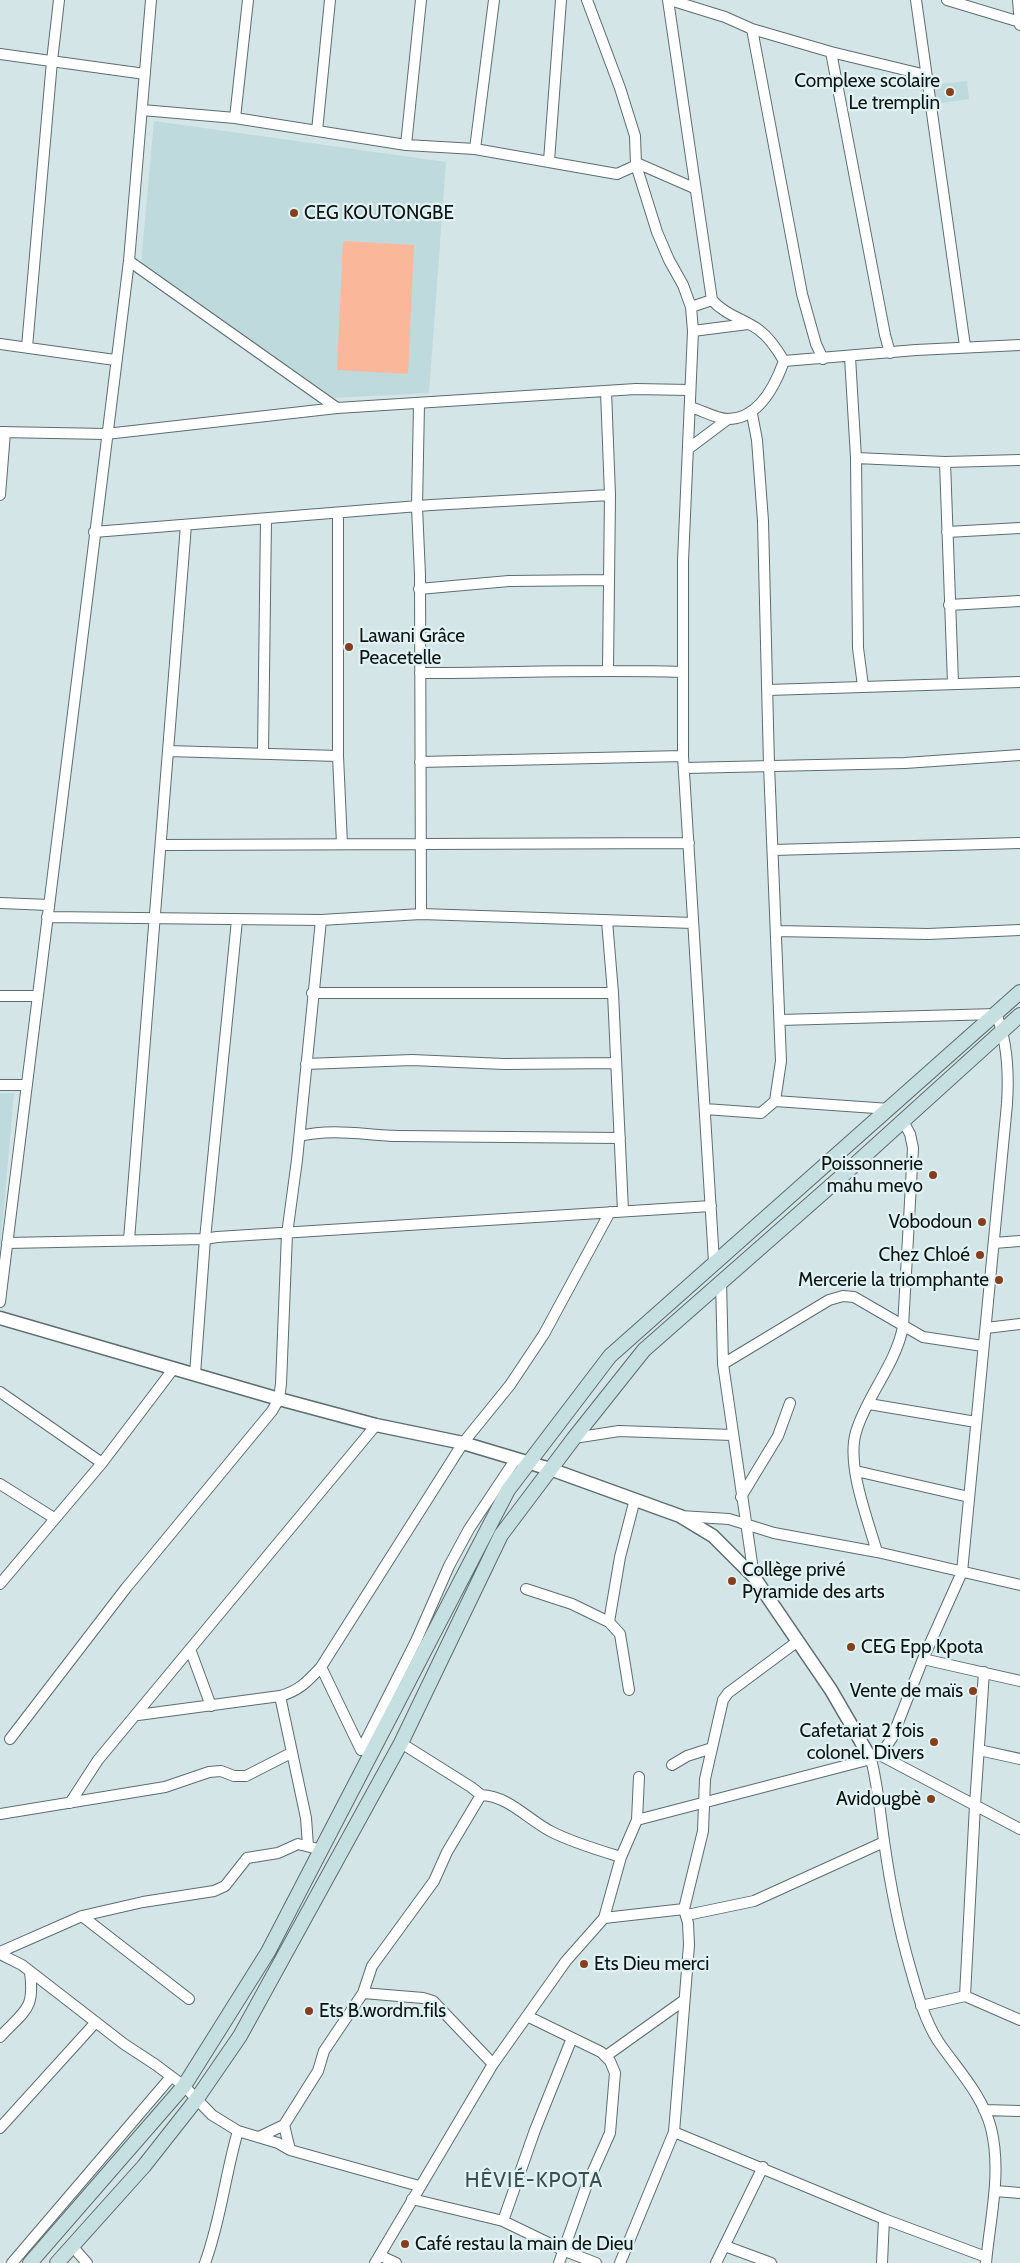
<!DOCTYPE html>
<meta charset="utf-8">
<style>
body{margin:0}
canvas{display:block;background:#d3e5e6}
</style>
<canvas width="1020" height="2263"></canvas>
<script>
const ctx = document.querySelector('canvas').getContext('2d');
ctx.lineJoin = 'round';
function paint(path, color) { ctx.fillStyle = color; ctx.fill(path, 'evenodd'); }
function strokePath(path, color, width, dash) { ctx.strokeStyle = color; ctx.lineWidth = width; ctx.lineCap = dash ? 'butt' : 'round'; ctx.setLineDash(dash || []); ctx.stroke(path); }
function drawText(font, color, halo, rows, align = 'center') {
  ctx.font = font + ' Cabin,sans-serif'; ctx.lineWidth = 4.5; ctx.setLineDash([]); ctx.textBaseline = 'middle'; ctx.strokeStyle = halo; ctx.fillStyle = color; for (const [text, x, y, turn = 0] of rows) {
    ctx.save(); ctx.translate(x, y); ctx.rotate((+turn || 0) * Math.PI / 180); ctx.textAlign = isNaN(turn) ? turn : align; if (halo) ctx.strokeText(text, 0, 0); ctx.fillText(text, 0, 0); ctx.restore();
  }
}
const built = new Path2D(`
 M967,81L969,99L934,104L931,85Z
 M154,121L446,162L429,393L333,398L141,264Z
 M0,1093H14L0,1252Z`);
const green = new Path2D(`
 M343,241L414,245L408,374L337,370Z`);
const minor = new Path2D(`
 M587,0L620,88L635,136L636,165L657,232L669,260L683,285L691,307L693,331L683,561V756L714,1262
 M668,0L712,300C725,315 744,319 759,330C770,338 777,349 784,361C775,386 759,419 728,419C716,419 702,410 690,407
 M670,0L725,17L752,29L831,52L926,75
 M916,0L965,346
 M947,0L1020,22
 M1018,0L1020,25
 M752,29L802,294L816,344L823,359
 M831,52L885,335L890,353
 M0,54L145,74
 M142,110L235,118L406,145L475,149L617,174L639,164L694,188
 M235,118L248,0
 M317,131L330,0
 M406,145L421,0
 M475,149L494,0
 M549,161L561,0
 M129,261L337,408
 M691,307L712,300
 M693,331L748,324
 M0,344L115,360
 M27,347L52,61L59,0
 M850,357L856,458L858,648L863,686
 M784,361L916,350L1020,345
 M606,391L610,495L608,669
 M419,404L417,507L420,575L421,914
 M0,432L106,434L337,408L636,389L689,390
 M688,449L728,419
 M856,458L945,462L1020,460
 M945,462L953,683
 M0,495L5,432
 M338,514V756L342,844
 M94,532L431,505L610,495
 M947,532L1020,528
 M419,589L509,581L608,580
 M949,605L1020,601
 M420,673C507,673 594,669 682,672
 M768,690L1020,682
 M168,751L338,756
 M263,752L266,519
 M420,762L683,756
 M685,768L905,763L1020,755
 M162,845L689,843
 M773,850L1020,843
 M0,903L49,905
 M47,917L321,920L421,914L693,923
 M607,921L613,993L623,1211
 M776,931L928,934L1020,930
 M312,993H613
 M0,996H38
 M306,1064L412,1060L504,1064L616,1063
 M0,1085H27
 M775,1101L890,1109
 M705,1109L761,1113L775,1101L781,1061L769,765L763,521L757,440L752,414
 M300,1136C332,1128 365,1135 398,1136C472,1137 546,1137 620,1138
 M129,1240L186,525
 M7,1243L205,1239L217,1237L711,1206
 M994,1243L1020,1241
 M721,1281L723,1364L754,1577
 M0,1302L129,261L151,0
 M986,1328L1020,1324
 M723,1364L829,1300L843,1296L854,1297L923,1337L983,1346
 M195,1374L205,1239L237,920
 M0,1392L102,1463
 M869,1404L976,1422
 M574,1438L619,1431L732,1435
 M856,1471L969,1497
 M0,1484L54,1518
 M741,1497L778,1436L790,1403
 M680,1516L729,1519L774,1533L877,1552L1020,1585
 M877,1552C868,1520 846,1465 856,1432C867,1395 895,1366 903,1327L913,1148L910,1134L903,1121
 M0,1584L102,1463L174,1368
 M526,1589L572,1604L609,1622L620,1557L635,1499
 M609,1622L620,1634L629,1690
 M190,1649L211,1706
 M923,1659L1020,1681
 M321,1667L361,1750
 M280,1696L306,1818L308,1846
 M138,1715L280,1696C299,1691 308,1681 321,1667L463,1443L510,1385L544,1334L610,1212
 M10,1739L126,1588L272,1411L279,1399L281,1384L287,1234L297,1160L321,920
 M401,1743L471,1787L481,1795C509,1796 528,1820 552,1832C574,1843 598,1850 621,1857
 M361,1750L416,1641L449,1566L469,1529L515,1460
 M979,1750L1020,1759
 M878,1754L1020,1829
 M871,1759C878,1786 880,1813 884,1841C890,1883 898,1926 910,1967C917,1992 924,2019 938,2041C957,2069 982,2094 991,2128C1002,2173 990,2218 986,2263
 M672,1765L687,1756L712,1748
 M70,1803L98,1760L376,1425
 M0,1814L165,1787L209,1772L221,1771L234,1776H246L291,1753
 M637,1820L871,1759L885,1748L892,1738L923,1659L962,1572L1007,1104C1009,1073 1008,1042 996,1014L780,1020
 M687,1915L754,1901L884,1842
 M82,1916L189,1999
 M604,1918L684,1909
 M0,1952L82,1916L143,1902L214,1891L225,1886L247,1858L278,1853L298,1844L322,1850
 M0,1954L22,1965L124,2044L156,2065L184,2086L212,2115L238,2131L278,2143L290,2150L419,2186
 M363,1993L423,1998L433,2001L493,2064
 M965,1996L975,1805L984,1672
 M921,2006L965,1996L1020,2020
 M527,2016L601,2052L610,2061L615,2073L610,2133L586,2187L559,2263
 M0,2037C25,2010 35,2010 30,1972
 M606,2056L683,2001
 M984,2110L1020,2111
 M0,2128L96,2022
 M674,2132L884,2219L986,2257
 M259,2137L284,2125
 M290,2150L284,2125L318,2071L324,2051L363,1993L372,1966L434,1881L447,1852L481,1795
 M996,2191L1020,2193
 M412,2199L503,2221L565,2251L596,2263
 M503,2221L535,2130L572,2038
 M72,2246L87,2263
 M725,2246L771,2263
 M381,2256L396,2263
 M12,2263L170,2078
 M205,2263C221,2220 225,2175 238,2131
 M375,2263L493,2064L566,1961L604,1918L621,1857L637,1820L639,1777
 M620,2263L674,2132L689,1945L688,1923L684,1909L703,1831L705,1779L723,1700L728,1693L798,1641
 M716,2263L763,2167
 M882,2263L884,2219`);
const tertiary = new Path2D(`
 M0,1318L279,1399L376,1425L463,1443L550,1469L680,1516L713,1536L754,1577L831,1690L871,1759`);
const secondary = new Path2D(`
 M30,2263L184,2086L268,1952L508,1490L610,1356L1020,992
 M57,2263L144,2166L196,2100L240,2036L401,1743L501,1535L574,1438L644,1350L851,1168L1020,1015`);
const markers = [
 [950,92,5,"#863f1d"],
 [294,213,5,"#863f1d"],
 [349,647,5,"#863f1d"],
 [933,1175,5,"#863f1d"],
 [982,1222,5,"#863f1d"],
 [980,1255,5,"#863f1d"],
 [999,1280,5,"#863f1d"],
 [732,1581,5,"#863f1d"],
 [851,1647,5,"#863f1d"],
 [973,1691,5,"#863f1d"],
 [934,1742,5,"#863f1d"],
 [931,1799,5,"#863f1d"],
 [584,1964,5,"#863f1d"],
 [309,2011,5,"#863f1d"],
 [405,2244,5,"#863f1d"]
];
const poiNames = [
 ["Complexe scolaire",940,81],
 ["Le tremplin",940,103],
 ["CEG KOUTONGBE",304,213,"left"],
 ["Lawani Grâce",359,636,"left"],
 ["Peacetelle",359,658,"left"],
 ["Poissonnerie",923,1164],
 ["mahu mevo",923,1186],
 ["Vobodoun",972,1222],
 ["Chez Chloé",970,1255],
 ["Mercerie la triomphante",989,1280],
 ["Collège privé",742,1570,"left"],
 ["Pyramide des arts",742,1592,"left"],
 ["CEG Epp Kpota",861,1647,"left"],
 ["Vente de maïs",963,1691],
 ["Cafetariat 2 fois",924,1731],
 ["colonel. Divers",924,1753],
 ["Avidougbè",921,1799],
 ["Ets Dieu merci",594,1964,"left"],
 ["Ets B.wordm.fils",319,2011,"left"],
 ["Café restau la main de Dieu",415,2244,"left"]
];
const quarterNames = [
 ["HÊVIÉ-KPOTA",534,2181]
];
paint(built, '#bfdadc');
paint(green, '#fab79a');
strokePath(minor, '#5d6d6e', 12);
strokePath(tertiary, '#5d6d6e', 15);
strokePath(secondary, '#5d6d6e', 16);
strokePath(minor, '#fff', 10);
strokePath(tertiary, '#fff', 12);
strokePath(secondary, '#c6dfe1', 14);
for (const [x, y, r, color] of markers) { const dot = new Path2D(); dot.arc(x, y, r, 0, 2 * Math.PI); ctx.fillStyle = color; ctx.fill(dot); strokePath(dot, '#e0f2f3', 2); }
drawText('19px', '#0e1414', '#e0f2f3', poiNames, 'right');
ctx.letterSpacing = '1px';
drawText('21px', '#3f4e4f', '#e0f2f3', quarterNames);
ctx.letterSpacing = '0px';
</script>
